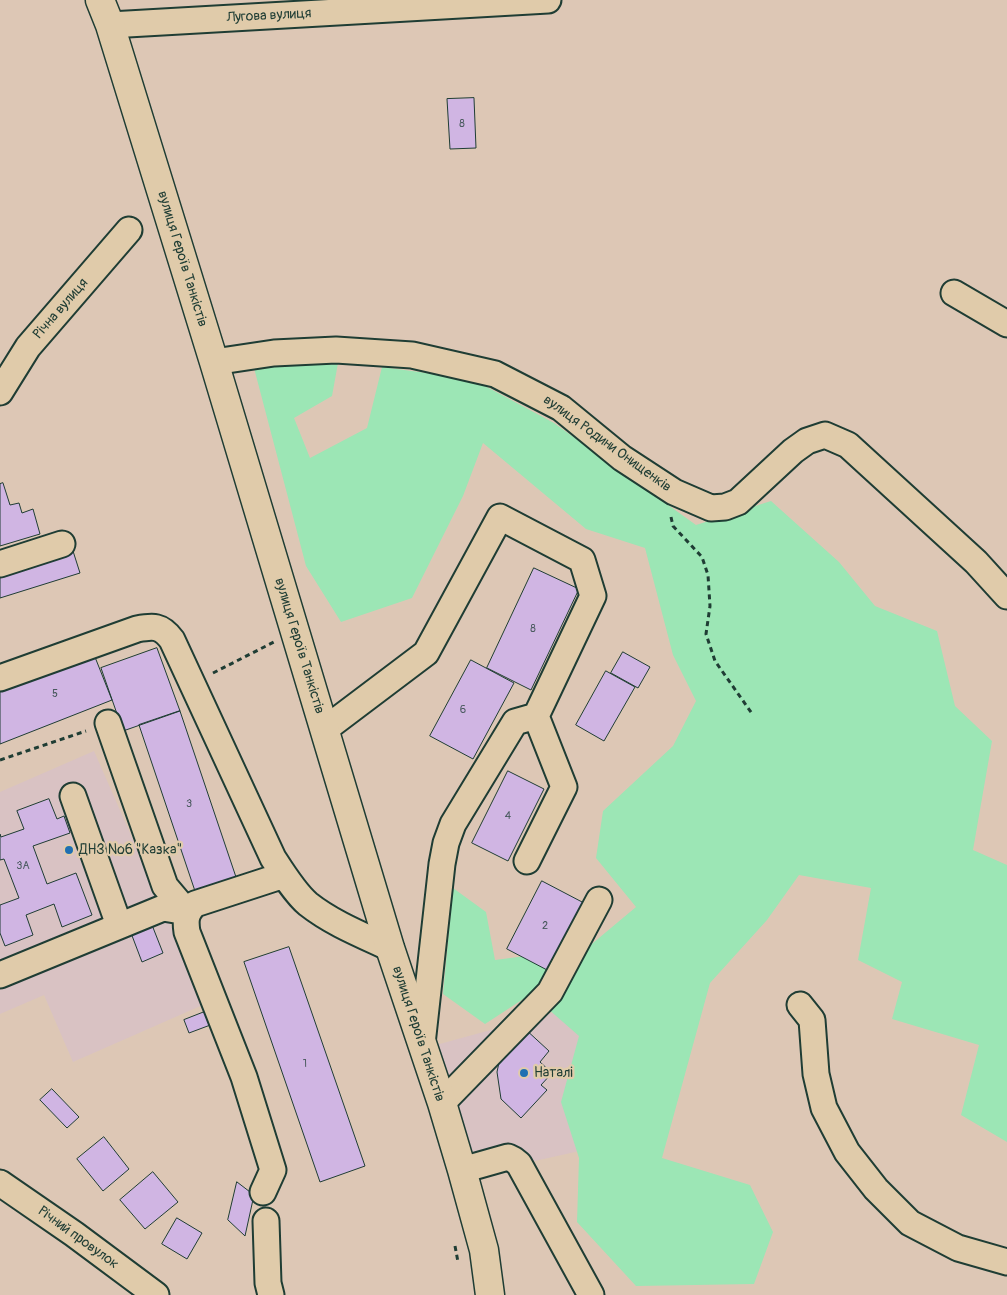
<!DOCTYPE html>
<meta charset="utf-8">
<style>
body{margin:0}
canvas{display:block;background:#ddc7b5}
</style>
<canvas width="1007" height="1295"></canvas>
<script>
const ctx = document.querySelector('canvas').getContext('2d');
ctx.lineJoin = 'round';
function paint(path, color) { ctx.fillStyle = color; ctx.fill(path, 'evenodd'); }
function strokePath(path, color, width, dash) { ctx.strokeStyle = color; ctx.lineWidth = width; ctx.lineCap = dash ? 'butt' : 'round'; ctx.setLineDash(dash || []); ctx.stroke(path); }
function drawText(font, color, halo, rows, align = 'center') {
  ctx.font = font + ' Pangolin,sans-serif'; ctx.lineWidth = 4.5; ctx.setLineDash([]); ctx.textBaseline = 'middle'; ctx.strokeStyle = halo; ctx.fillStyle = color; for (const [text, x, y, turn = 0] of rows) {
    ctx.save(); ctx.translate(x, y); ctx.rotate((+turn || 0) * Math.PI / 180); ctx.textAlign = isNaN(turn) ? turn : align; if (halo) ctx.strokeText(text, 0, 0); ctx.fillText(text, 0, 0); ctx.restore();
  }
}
const built = new Path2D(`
 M94,751L205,1004L73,1062L44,995L0,1014V792Z
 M578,1006L602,1146L472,1175L436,1045Z`);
const green = new Path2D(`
 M338,363L332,396L294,418L310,458L367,428L382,367L472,379L554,423L696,525L771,501L839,562L875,606L937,631L955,706L992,741L973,850L1007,865V1142L961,1115L979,1045L892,1019L902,982L858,960L871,888L799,875L767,920L710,983L662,1158L750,1185L773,1232L754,1284L636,1286L577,1222L579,1158L561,1102L579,1036L531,994L485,1024L443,994L453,888L486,912L495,960L587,948L636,907L596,858L603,811L673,746L696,701L673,655L645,548L586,529L483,443L463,496L412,598L341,622L306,566L254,368Z`);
const building = new Path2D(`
 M474,98L476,148L450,149L447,99Z
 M3,483L10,505L19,503L22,513L33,509L40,534L0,546V484Z
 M73,551L80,573L0,598V574Z
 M534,568L579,589L531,690L487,668Z
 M157,648L180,711L123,731L101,668Z
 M93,652L112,700L0,744V689Z
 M623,652L650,667L638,688L611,673Z
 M471,660L514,683L473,759L430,736Z
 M606,671L635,687L604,741L576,725Z
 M180,711L238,883L197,897L139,725Z
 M508,771L544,789L508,861L472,843Z
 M49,799L57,819L64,816L70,833L33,846L47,884L76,873L92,915L62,927L54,904L26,915L33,935L5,946L0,933V905L19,898L4,859L0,860V834L1,837L24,829L17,811Z
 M542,881L584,903L549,971L507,949Z
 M152,925L163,953L142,962L131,933Z
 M289,947L365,1166L320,1182L244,962Z
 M207,1011L213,1024L189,1033L184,1020Z
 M524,1028L549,1051L540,1062L552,1073L541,1085L547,1090L521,1118L501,1099L497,1072L501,1053Z
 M52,1089L79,1117L67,1128L40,1100Z
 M104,1137L129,1169L103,1191L77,1159Z
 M153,1172L178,1202L145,1229L120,1200Z
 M237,1182L254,1195L245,1236L228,1220Z
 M177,1218L202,1233L187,1259L162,1244Z`);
const path = new Path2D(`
 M671,517L673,526L702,557L708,575L710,606L706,634L715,661L753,715
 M213,673L274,642
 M0,760L86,731
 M455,1246L458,1262`);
const minor = new Path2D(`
 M110,25L548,0
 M954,293L1007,324
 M214,362L274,353L336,350L412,355L495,374L561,408L622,458L674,492L711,508L725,507L738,502L793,451L807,441L825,435L848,445L976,562L1007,596
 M0,392L28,347L129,230
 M0,564L62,544
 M0,678L137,629C153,626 161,625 172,640L273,858C282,872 295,893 308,904C332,923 362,935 390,948
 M108,723L165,886L187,912
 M324,730L426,653L500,517L582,560L593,596L536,716L515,722L453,824L446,843L442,864L422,1044
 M73,796L119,925
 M527,861L564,787L536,716
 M0,975L163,908L187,912
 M800,1005L812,1020L816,1074L824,1108L847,1152L876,1189L910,1223L958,1248L1007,1262
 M442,1103L550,992L599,900
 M462,1170L508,1157L514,1160L519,1164L591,1295
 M0,1183L74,1234L156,1295
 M263,1192L273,1170L244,1077L187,932C185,919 186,913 195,904L284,875
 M266,1221L268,1283L271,1295`);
const major = new Path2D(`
 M100,0L110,25L214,362L390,948L442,1103L462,1170L484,1250L490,1295`);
const markers = [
 [69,850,5,"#1f6fb2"],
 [524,1073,5,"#1f6fb2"]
];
const numberNames = [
 ["8",462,124],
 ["8",533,629],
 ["5",55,694],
 ["6",463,710],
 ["3",189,804],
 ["4",508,816],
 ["3А",23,866],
 ["2",545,926],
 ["1",305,1064]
];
const streetNames = [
 ["Лугова вулиця",269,16,-3],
 ["вулиця Героїв Танкістів",182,259,73],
 ["Річна вулиця",61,309,-49],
 ["вулиця Родини Онищенків",607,444,36],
 ["вулиця Героїв Танкістів",299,646,73],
 ["вулиця Героїв Танкістів",418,1034,72],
 ["Річний провулок",78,1238,36]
];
const poiNames = [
 ["ДНЗ №6 \"Казка\"",79,850],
 ["Наталі",534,1073]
];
paint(built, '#d9c2c3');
paint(green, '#9ce6b5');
paint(building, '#d0b5e3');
strokePath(building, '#1f3d34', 1);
strokePath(minor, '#1f3d34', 29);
strokePath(major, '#1f3d34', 31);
strokePath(path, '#1f3d34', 3, [5, 4]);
strokePath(minor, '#e0cbaa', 25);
strokePath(major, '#e0cbaa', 28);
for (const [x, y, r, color] of markers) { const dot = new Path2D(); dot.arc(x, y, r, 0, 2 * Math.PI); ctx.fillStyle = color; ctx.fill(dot); strokePath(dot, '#e0cbaa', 2); }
drawText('11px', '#4b5b60', null, numberNames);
drawText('14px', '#1f3d34', '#e0cbaa', streetNames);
drawText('14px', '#1f3d34', '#e0cbaa', poiNames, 'left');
</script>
